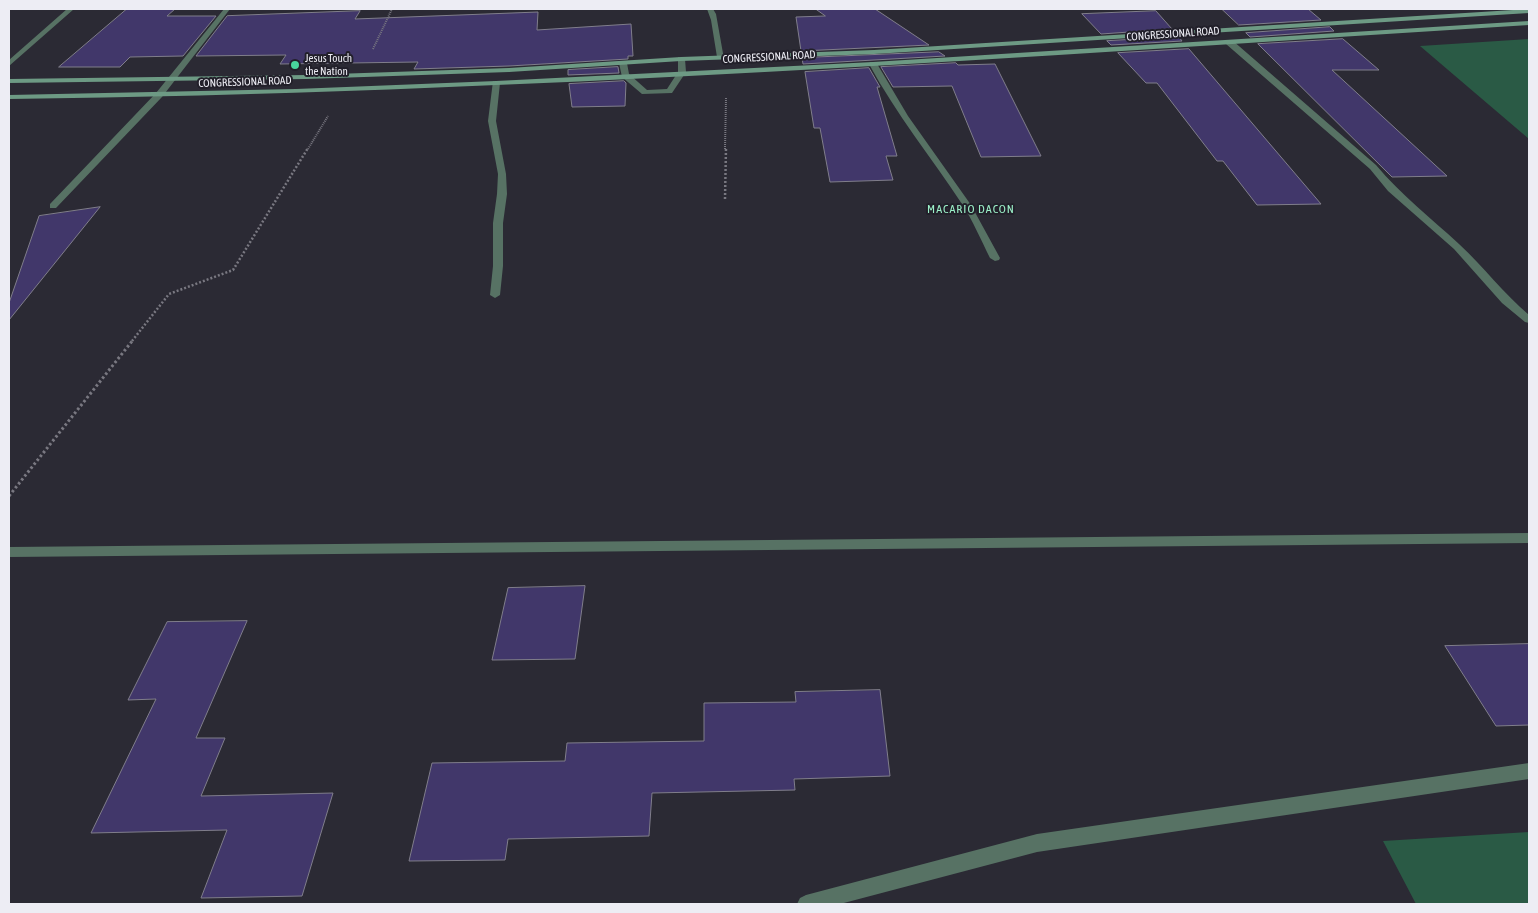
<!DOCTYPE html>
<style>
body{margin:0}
#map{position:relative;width:1538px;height:913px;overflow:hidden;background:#2b2a34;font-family:"Asap Condensed",sans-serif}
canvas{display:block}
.frame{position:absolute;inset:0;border:10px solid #ededf4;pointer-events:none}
</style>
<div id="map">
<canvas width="1538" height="913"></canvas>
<div class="frame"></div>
</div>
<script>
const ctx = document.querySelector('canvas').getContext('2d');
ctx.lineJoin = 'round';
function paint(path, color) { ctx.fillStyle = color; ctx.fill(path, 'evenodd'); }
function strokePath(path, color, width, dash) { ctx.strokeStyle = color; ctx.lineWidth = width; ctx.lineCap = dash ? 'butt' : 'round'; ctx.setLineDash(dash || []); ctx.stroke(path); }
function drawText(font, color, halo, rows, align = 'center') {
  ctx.font = font + ' "Asap Condensed",sans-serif'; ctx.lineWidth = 4; ctx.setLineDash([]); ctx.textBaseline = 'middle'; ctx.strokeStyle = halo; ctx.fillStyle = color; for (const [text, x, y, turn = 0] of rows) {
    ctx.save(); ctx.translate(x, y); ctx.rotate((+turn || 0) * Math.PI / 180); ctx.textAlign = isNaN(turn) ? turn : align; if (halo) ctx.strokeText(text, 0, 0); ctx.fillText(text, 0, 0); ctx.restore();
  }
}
const green = new Path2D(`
 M1529,39V139L1420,46Z
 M1529,832V904H1416L1383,841Z`);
const building = new Path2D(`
 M127,9H175L167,16H216L183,56L130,57L120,67H59Z
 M816,9H875L929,45L801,51L796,17L825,16Z
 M1222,9H1308L1321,20L1239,25Z
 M360,11L355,19L538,12L537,30L631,24L633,56H628V59L509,66L414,69L418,62L280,64L286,55L196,56L227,16Z
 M1156,11L1172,29L1101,34L1082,14Z
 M1330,27L1334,31L1250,37L1246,33Z
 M1179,37L1182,41L1111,45L1107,41Z
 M1343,39L1379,70H1332L1447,176L1392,177L1258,44Z
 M1189,49L1321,204L1257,205L1223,161H1217L1157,83H1146L1118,53Z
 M939,52L945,56L803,64L802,58Z
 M956,63L958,65L995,64L1041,156L981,157L952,86L893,87L881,67Z
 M618,67L619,73L568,75V70Z
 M869,68L880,87H877L897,156H886L893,180L830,182L820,128H814L805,72Z
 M624,81L626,83L625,106L572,107L569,84Z
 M100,207L9,320V303L39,216Z
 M585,586L575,659L492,660L508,588Z
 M247,621L196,738H225L201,796L333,793L302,896L201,898L227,830L91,833L156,699L128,700L167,622Z
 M1529,644V725L1496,726L1445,646Z
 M880,690L890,776L794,779L795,790L652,793L649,836L508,839L505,860L409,861L432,763L565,761L567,743L704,741V703L796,702L795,692Z`);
const pathFar2 = new Path2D(`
 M373,49L392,9
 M308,149L328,116
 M725,149L726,98`);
const pathFar1 = new Path2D(`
 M725,199L726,148
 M132,341L169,294L233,270L308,148`);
const path = new Path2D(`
 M9,496L133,340`);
const service = new Path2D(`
 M678,57L685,59L686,72L672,93L642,94L622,77L619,63L623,61L627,63L629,74L647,90L667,89L678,72Z`);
const minor = new Path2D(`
 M67,9H74L9,66V60Z
 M224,9H230L162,97L56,208H50V204L156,93Z
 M707,9H713L716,14L724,59L717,57L711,20Z
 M1226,40H1232L1376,165C1401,195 1431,218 1459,244C1484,267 1503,293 1529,315V323L1525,322L1502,303L1454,249L1388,191L1370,169L1226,44Z
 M870,62H876L908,116L971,205L1000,258L999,260L995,261L990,258C981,240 973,221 962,204C931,157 896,114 869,64Z
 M493,81L500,83L496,121L506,174L507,194L503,223V266L500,295L495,298L490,295L493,266V223L497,194L498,174L488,121Z
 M1529,533V543L9,557V547Z
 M1529,763V779L1037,852L840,904H797L800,898L806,895L1037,834Z`);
const secondary = new Path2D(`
 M1529,9V13L874,54L681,61L509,72L306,79L9,83V79L306,75L509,68L681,57L874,50Z
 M1529,21V25C1023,57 516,93 9,99V95L296,89L496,81L873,62Z`);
const markers = [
 [295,65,5,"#48d49d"]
];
const farStreetnames = [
 ["CONGRESSIONAL ROAD",1173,34,-4],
 ["CONGRESSIONAL ROAD",769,57,-3],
 ["CONGRESSIONAL ROAD",245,82,-2]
];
const farPoinames = [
 ["Jesus Touch",305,59],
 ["the Nation",305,72]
];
const farQuarternames = [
 ["MACARIO DACON",971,209]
];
paint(green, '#2a5a45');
paint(building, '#41376a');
strokePath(building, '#807e8b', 1);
strokePath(pathFar2, '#797881', 2, [1, 1]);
strokePath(pathFar1, '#797881', 2.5, [2, 2]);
strokePath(path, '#797881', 3, [2.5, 2.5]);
paint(service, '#577264');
paint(minor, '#577264');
paint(secondary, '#6d9a84');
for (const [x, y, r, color] of markers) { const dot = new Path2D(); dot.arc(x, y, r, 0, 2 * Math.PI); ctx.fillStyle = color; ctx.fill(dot); strokePath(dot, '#22202a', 2); }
drawText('11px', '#ededf4', '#22202a', farStreetnames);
drawText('11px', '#ededf4', '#22202a', farPoinames, 'left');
ctx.letterSpacing = '1px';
drawText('12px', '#9bf0c8', '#22202a', farQuarternames);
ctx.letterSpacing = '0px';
</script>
